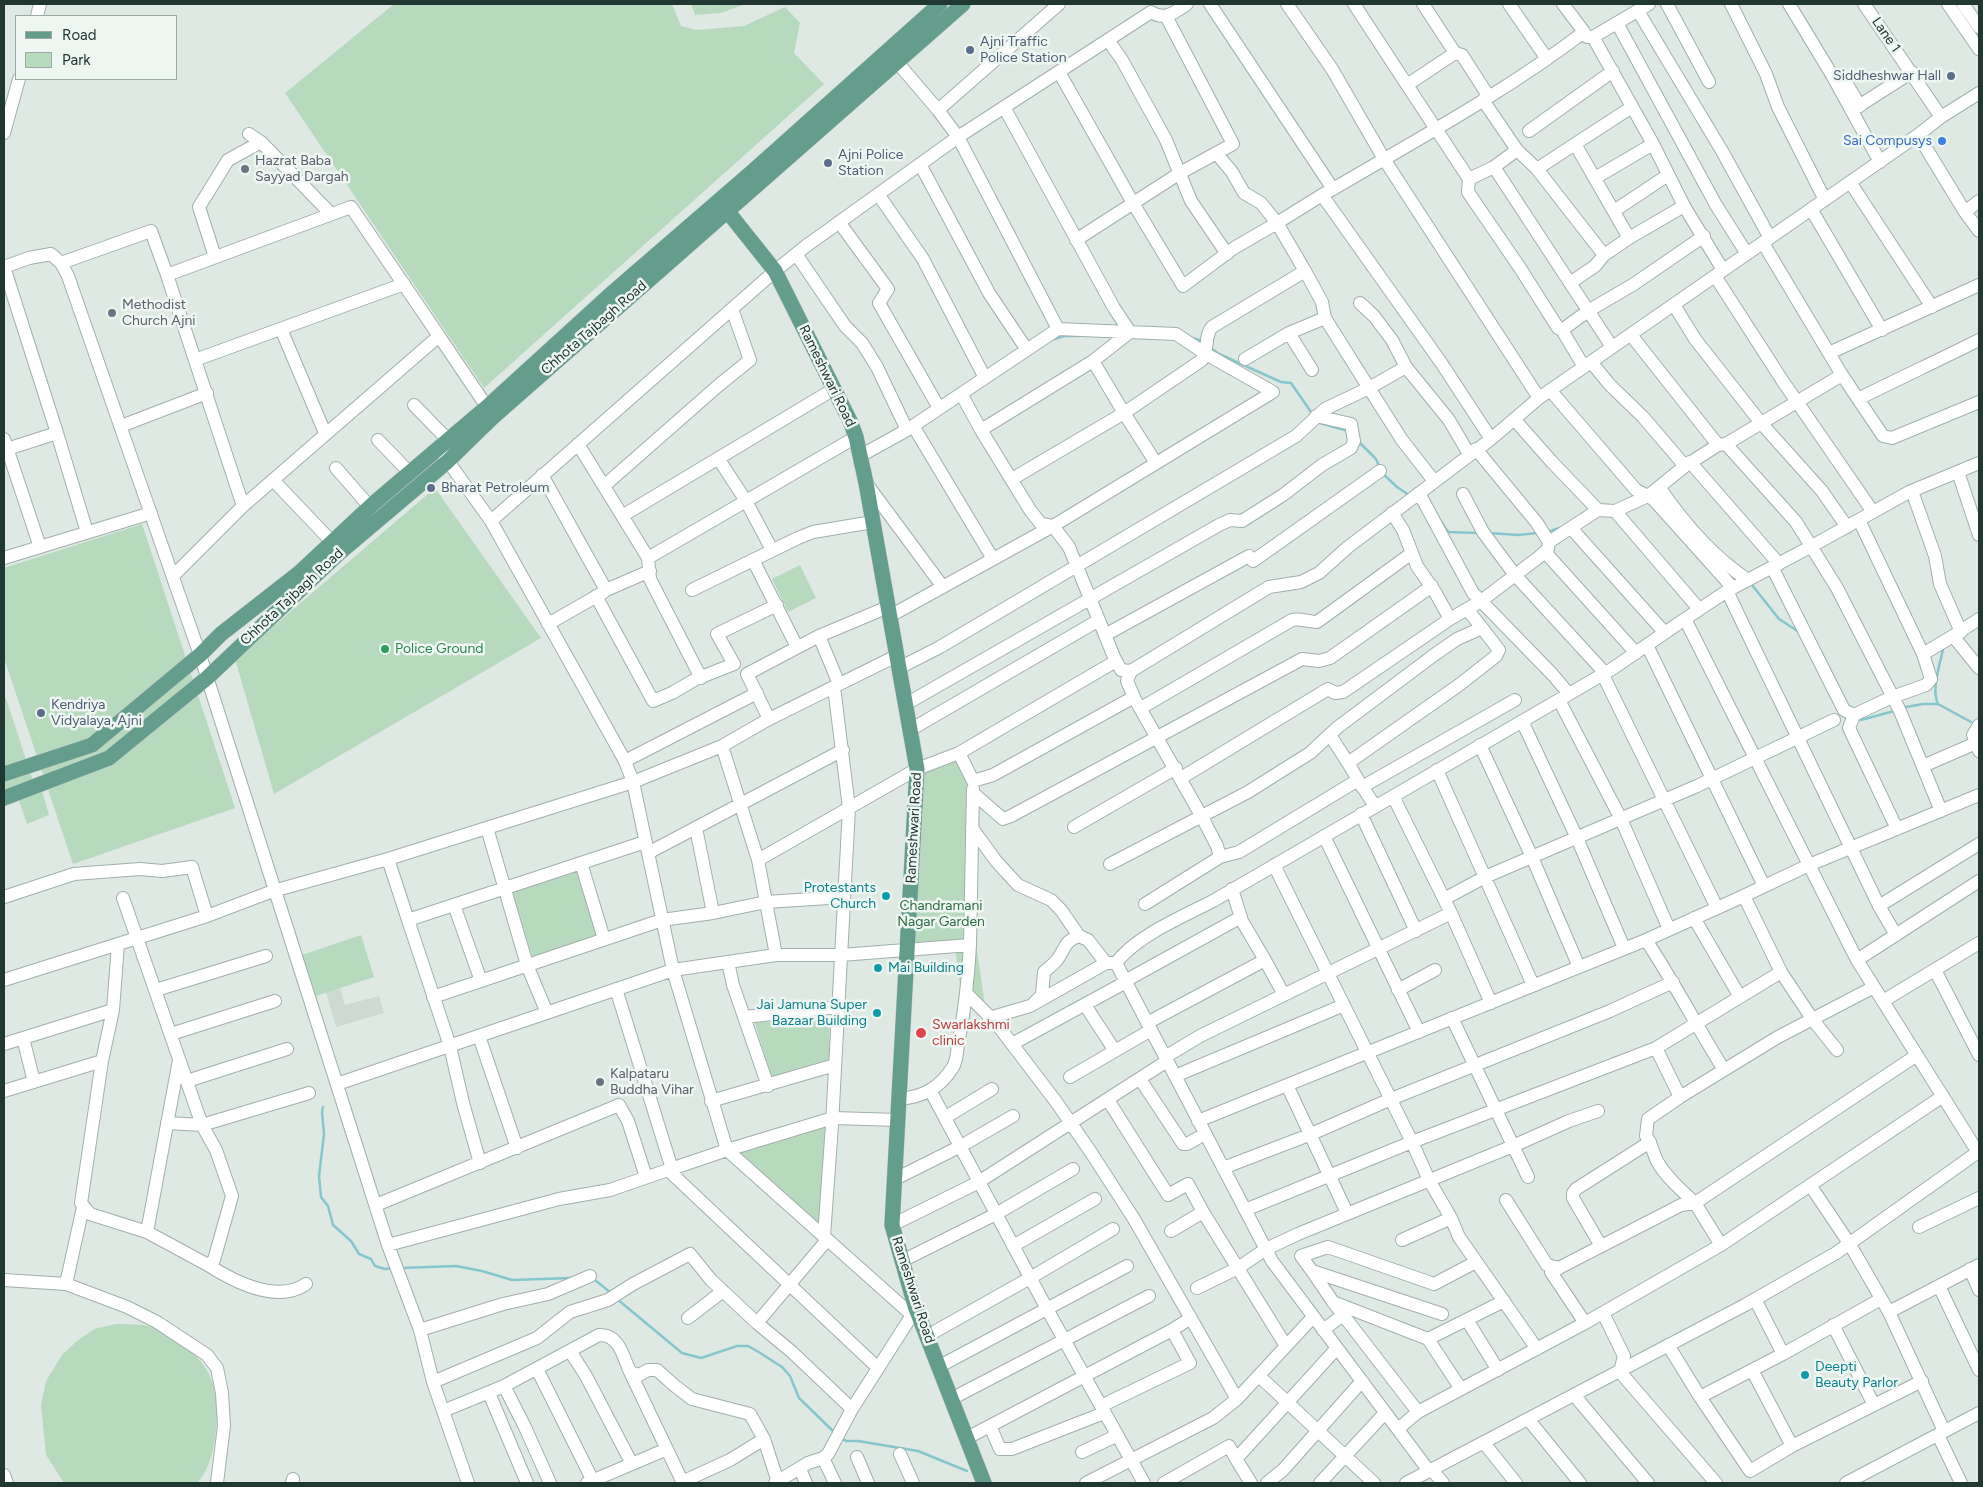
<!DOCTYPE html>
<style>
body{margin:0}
#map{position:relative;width:1983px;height:1487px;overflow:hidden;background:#dee9e4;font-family:Figtree,sans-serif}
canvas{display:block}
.frame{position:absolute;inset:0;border:5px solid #203831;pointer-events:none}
.legend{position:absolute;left:15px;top:15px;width:162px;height:65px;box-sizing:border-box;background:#eef6f2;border:1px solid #9caaa5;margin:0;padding:6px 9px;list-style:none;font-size:15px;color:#203831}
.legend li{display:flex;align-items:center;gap:10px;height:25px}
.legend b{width:25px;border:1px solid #9caaa5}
</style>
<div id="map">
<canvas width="1983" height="1487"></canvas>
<div class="frame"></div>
<ul class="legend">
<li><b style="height:6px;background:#649d8c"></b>Road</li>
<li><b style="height:14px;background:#b7dabf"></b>Park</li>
</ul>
</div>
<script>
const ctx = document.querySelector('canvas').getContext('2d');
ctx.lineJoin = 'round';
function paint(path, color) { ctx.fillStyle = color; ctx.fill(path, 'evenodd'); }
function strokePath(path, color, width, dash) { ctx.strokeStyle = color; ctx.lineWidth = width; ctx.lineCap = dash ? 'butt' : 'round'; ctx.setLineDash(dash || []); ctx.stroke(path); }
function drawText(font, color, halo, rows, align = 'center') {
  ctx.font = font + ' Figtree,sans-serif'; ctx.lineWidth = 5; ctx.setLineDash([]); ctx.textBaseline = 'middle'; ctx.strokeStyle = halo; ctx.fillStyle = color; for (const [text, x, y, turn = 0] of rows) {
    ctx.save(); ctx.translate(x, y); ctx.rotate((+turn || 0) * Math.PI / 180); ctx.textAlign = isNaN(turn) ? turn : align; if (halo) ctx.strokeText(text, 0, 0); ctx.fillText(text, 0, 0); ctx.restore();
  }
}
const built = new Path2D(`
 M340,988L345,1005L379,996L384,1013L336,1027L326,992Z`);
const green = new Path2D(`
 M394,4H672L681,26L697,30L744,26L785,7L800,23L794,53L824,84L484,388L285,93Z
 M691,4H746L721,13L695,15Z
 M435,488L541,638L274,794L235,659Z
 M142,524L235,808L73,864L4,658V568Z
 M800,565L816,598L788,612L772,579Z
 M4,698H6L35,787H41L49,815L27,824L16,792L4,795Z
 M959,757L970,783L967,940L914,942L921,771Z
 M579,871L599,936L533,959L512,892Z
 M361,935L374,977L316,996L302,955Z
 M976,944L985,1005L963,1008L955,947Z
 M829,1017L830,1059L771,1077L755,1023Z
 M828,1125L822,1230L738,1153Z
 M116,1324C125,1324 134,1324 143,1325C171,1330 202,1354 212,1381C217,1394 218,1417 216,1430C214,1449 210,1469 197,1483H64L46,1455L41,1405L46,1381L62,1355L77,1341L94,1329Z`);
const stream = new Path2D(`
 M1189,337L1203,341
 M1051,340L1064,336H1078
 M1211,348L1219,354L1281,382L1291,383L1311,412
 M1320,423L1348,431
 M1359,442L1376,459L1379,466
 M1382,473L1397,487L1409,495
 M1440,520L1448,532L1478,533
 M1551,531L1559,528
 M1489,533L1518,535L1537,533
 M1752,585L1779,619L1799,632
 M1943,649C1940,665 1931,689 1938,704L1971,722
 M1906,707L1923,704H1938
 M1857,719L1861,720L1894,711
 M323,1107L322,1112L324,1134L319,1176L321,1197L328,1206L333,1225L351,1241L359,1254L371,1259L375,1266L385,1269L393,1268
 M401,1268L456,1266L482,1271L512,1280L571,1278
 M591,1280H595L611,1293
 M617,1299L682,1353L701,1358L737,1346H748L757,1351L782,1367L790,1376L799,1398L835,1433
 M841,1438L846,1441H858L918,1451L967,1471`);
const minor = new Path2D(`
 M1210,4L1333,189L1322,195L1442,364L1491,439L1539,398
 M1287,4L1332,69L1384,159L1539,398L1918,135L1941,117L1979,93
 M1354,4L1407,85L1455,53L1423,4
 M1509,4L1547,59
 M1563,4L1584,32
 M1667,4L1709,82
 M1731,4L1766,74L1778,107L1825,200
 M1789,4L1832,75L1880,162
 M1864,4L1941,117
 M1948,4L1979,49
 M1963,4L1979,27
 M1638,11L1722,151L1770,238
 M37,16L40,4
 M1617,23L1716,205L1747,254
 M1593,37L1653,144L1684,206L1723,270
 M1108,40L1122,60L1166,140L1191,201L1227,254
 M1455,53L1462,55L1489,97
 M897,62L938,110L1059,4
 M1059,72L1133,203L1183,286L1234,248L1277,223L1261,203L1244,193L1232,172L1217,154
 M1842,76L1860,106
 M1407,85L1469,179
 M1483,100L1517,150
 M1004,107L1114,308L1130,332L1093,361
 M1632,107L1575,144L1629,238L1684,206
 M1854,109L1912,72
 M1529,131L1613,71
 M4,133L19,79
 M249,134L261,142L331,214
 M1918,135L1965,212L1979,201
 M920,164L989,293L1027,350
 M1494,167L1612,347
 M1537,169L1575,144
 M1595,178L1653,144
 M1850,182L1932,307
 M1333,189C1418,139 1505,92 1584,32L1587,37H1593L1649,4
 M878,194L923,259L985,378
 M1811,209L1882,330
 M1614,211L1668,175
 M1965,212L1979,231
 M839,222L888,289L879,303L939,408
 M1076,240L1180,173L1233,144L1166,16
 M1763,243L1842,375
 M796,254L845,326L862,343L877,367L907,430
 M1604,255L1629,238
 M215,257L199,207L228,160L261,142
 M61,263L151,231L167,275L243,506L439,336L351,207L167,275
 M4,267L29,258L51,254L61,263L68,276L200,655L388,1245L420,1330L433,1382L468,1483
 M4,267L57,433
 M1715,276L1782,380L1873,512
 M1570,283L1595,266L1604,255L1537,169L1517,150L1494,167L1469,179L1468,192L1520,268L1558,328L1562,330L1588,311L1634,284L1704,236
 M1360,303L1374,316L1392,340L1406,367
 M1674,305L1695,339L1761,423L1822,491L1847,527
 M281,329L325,433
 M1562,330L1584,367
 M1289,333L1312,370
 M1631,335L1718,445L1726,444
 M439,336L487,407
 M1829,353L1979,285
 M1245,359L1289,333L1325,318L1322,302L1305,271
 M195,360L404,284
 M1591,362L1610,385L1643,417L1685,466L1718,445
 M1550,390L1636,490L1648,496L1685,466
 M964,399L981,430
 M1858,399C1898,379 1939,360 1979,340
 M414,405L448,440
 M1514,419L1551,461L1598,510
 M121,426L207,393
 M915,429L993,559
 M4,439L40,547
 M378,440L410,473
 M578,444L648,558L650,579L701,678
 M1476,449L1537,523L1549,542L1548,549L1539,557L1481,601L1553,675L1569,694
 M4,450L57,433L87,532
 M442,453L491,521L625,761L633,782L673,970L727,1150L912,1315L920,1318
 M860,456L907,430L1058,329L958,137L1151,12C1165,21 1175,12 1187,4
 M718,458L746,501L772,550
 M1690,462L1779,564
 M1979,463L1909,492L1812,546L1727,591L1685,619L1857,960L1979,1154
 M336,468L370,507
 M1958,472L1979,535
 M542,475L606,590L650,571
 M1012,479L1124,413L1156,463
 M273,480L333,543
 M1434,481L1402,440L1369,388L1406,367L1449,420L1469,454
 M866,483L943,587
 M604,486L719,385L750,360L732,309
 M1659,487C1683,522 1713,557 1748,580
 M1912,491L1935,556L1940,584L1961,632
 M1463,494L1483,532L1515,575L1605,673
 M1615,511L1699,609
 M1392,513L1403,530L1417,566L1435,592L1450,619L1481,601L1473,593L1419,493
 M622,516L834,389
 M1859,520L1923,654L1953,636
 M491,521L775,271L806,246L958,137L938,110
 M1571,528L1665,633
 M1549,542L1598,510L1615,511L1648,496L1654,500L1733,588
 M1545,552L1636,653
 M4,558L151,513
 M648,558L856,437
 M1772,567L1844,710L1854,715L1892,697L1926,685L1931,679L1923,654
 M173,576L243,506
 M692,590L753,560
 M1727,591L1879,906L1896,935
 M596,596L653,701L672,693L696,679L734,664L717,634L777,605
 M890,616L1053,526L1273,392L1206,354L1176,334L1058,329
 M1979,619L1953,636L1979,668
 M548,624L604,592
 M1105,635L1249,556L1253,561L1380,471
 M819,636L839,684
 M1647,645L1764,886
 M797,647L753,560L798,538L813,532L873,522
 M899,668L940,647L1296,436L1325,409L1369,388L1325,318
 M1131,671L1121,670L1114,657L1069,547L1053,526L1041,524L1030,510L981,430L1093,361L1124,413L1202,360C1209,350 1204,336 1212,327L1305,271L1277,223L1322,195
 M1603,675L1717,908
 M1559,700L1621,819L1669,929
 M1136,701L1202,817L1217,846L1220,857L1145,904
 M906,704L1219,525L1230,520L1242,521L1283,495L1322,465L1351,448L1354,441L1351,424L1316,416
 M1141,708L1292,620C1301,618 1308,622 1317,622L1412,553
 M1854,715L1849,728L1897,829
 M769,719L747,674L819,636L888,607
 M1522,721L1577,838L1624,948
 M1979,725L1973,735L1979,751
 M910,730L1099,620
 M1330,735L1348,763
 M1480,745L1532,857L1579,967
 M722,746L758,860
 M959,753L1116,661
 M625,761L757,693
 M1923,766L1976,743
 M1437,770L1533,985
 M1181,778L1328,689L1335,693L1343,692L1450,619
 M1358,780L1375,806
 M1362,787L1515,700
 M973,793L1003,819L1011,816L1302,659L1319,661L1330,658L1432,586
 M1393,796L1451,913L1491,1003
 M1941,811L1900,711L1837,588L1796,522L1726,444L1842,375L1883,436L1892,438L1979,402
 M1361,814L1416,931
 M1074,827L1176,768
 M487,828L527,965L547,1013
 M696,828L713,913
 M972,828L996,861L1018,885L1051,900L1061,910L1079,936L1088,940L1106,963H1116
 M1324,836L1419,1032
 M648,853L843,750
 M1220,857L1239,852L1358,780L1348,763L1459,685L1496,656L1499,650L1482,628
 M388,859L408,920
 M581,863L604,939
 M1110,864L1248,792L1310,753L1338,727L1434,655L1457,639L1482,628L1467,609
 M1274,865L1412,1142L1429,1180L1451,1218L1459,1237L1537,1349
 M4,897L74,874L140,869L162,871L192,867L207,916
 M1444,899L1485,877L1697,786L1834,720
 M454,905L481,981
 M1879,906L1979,844
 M1694,918L1740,997
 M1646,940C1674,982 1697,1027 1724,1070L1680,1097L1656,1048
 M776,955H841L970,945L973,789
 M1265,960L1284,995
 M1857,960L1979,881
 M728,962L733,985L768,1086
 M1935,970L1979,1055
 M1781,972L1813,1020L1837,1050
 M4,980L207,916L273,891L388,859L633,782L722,746L769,719L896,656
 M1125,981L1241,917
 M616,989L672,1169
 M156,990L266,956
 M1398,990L1435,970
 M967,994L996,1023L1057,1103L1092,1154L1134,1219L1237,1399L1313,1317
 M433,997L662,920L713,913L766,902L844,897
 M1883,1001L1979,943
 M1035,1002L1042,995L1044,972C1048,968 1053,965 1057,960C1066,948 1063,942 1079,936
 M1085,1005L1115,1051
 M113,1010L102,1061L81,1203L90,1214L147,1232L208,1265L214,1260L232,1196L216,1150L202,1125L123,898
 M744,1017L839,1007
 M989,1018L1030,1006L1106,963
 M1452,1018L1528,1177
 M1147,1023L1265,960L1242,921L1232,889
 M171,1034L275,1001
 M479,1036L517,1148
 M23,1038L34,1082
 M4,1044L113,1010L118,944
 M1012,1044L1126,982
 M1165,1057L1200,1036L1451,913
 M1724,1070L1778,1037L1874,987
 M1175,1076L1344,1005
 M1070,1077L1151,1030
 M1140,1079L1183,1144H1187L1205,1134
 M187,1081L287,1049
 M337,1084L673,970L776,955L758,860L849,808L834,687
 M1287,1085L1347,1213
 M930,1090L1047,1309L1101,1406
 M4,1091L102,1061
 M1680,1097L1648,1119L1646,1136C1652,1144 1653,1153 1657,1161C1666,1177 1682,1191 1695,1203
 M899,1099C923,1097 940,1088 953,1067C957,1061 957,1051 958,1044C965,1011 968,979 970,945
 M1108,1100L1168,1195L1188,1184L1203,1212L1286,1346
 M711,1101L835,1065
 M946,1117L992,1089
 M1198,1121L1646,940L1735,900L1809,865L1979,795
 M167,1123L202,1125L309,1093
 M480,1163L463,1103L450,1046L408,920L645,842
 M1223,1168L1309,1135L1391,1099L1610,1011L1673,982
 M895,1179L961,1146L1013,1116
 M1810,1185L1849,1243L1889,1312L1979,1265
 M1506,1200L1547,1265L1559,1268
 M376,1205L619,1105L628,1121L646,1177
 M1245,1210L1412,1142L1656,1048L1781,972L1744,896
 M892,1225L977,1183L1167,1061
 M1919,1227L1979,1198
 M1171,1231L1203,1212
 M147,1232L179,1060
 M824,1236L832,1125L849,808L917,769L959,753L973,781L993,775L1134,697L1127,681L1131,671L1269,587L1301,582L1319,573L1348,547L1491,439
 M1402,1240L1451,1218
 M388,1245L559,1199L610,1190L668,1170
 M1721,1245L1695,1203L1917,1055
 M1013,1246L1095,1199
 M1601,1246L1573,1198V1193L1576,1189L1650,1142
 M902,1261L996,1214L1073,1169
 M208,1265C233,1281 277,1304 306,1284
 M1970,1269L1979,1290
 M1312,1271L1333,1302
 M4,1280L66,1284L83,1207
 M66,1284L127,1307L157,1322L207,1355L217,1368L222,1393L224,1426L217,1483
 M1939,1286L1979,1370
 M1197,1288L1238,1268L1266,1249L1298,1234L1513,1146L1569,1121L1598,1111
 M1755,1299L1783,1354
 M1889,1312L1944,1431
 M1603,1313L1624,1356L1620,1372L1716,1483
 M1442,1314L1312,1271L1301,1256L1328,1247L1434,1284L1476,1262
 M688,1318L723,1291
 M1467,1320L1498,1370
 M757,1323L792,1352L852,1409
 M1585,1323L1551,1272L1681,1205L1695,1203
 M420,1330L503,1304L548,1294L590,1276
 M1323,1330L1343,1315
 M927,1336L1030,1278L1113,1229
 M1428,1339L1461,1389
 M1668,1345L1700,1397L1783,1354L1881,1299
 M570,1351L586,1376L632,1464
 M938,1367L1127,1266
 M878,1368L668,1170L727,1150L833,1118L898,1120
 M537,1369L593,1481
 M1752,1370L1792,1446L1874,1405L1833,1325
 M1259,1376L1374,1483
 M433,1382L537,1338L570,1312L608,1300L633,1284L690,1254L711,1280L757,1323L827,1240
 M504,1386L524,1425L550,1483
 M489,1393L527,1483
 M1574,1395L1648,1483
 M1700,1397L1750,1471L1792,1446
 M951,1399L1149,1296
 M1874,1405L1922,1381
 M443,1411L504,1386L599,1335C619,1334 623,1356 630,1372
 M1418,1412L1333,1302L1428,1339L1504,1301
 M1528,1419L1580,1483
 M990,1426L1000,1449H1012L1104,1413
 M1398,1429L1418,1412L1585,1323L1721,1245L1943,1096
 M1938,1435L1961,1483
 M967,1438L1172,1330
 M1484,1443L1516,1483
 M1082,1452L1116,1436
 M900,1454L913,1483
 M857,1457L868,1483
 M823,1458L835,1483
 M800,1469L806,1483
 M1432,1470L1443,1483
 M1429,1471L1272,1261L1116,963C1136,936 1182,917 1213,901L1612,669L1685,619
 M4,1475L7,1483
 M682,1482L730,1460L764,1439
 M292,1483L293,1479
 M587,1483L667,1449
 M683,1483L630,1372L639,1375L648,1370H657L675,1386L692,1399L750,1414L764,1439L778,1482
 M775,1483L808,1463L823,1458L828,1454L852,1409L912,1315
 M1086,1483L1213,1418L1237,1399
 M1144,1483L1101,1406L1190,1363L1172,1330L1191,1318
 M1164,1483L1229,1446L1236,1459
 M1251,1483L1236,1459L1337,1348
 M1267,1483L1283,1470L1362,1381
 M1320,1483L1385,1413
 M1406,1483L1745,1305L1836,1253L1978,1152
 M1846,1483L1979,1413`);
const major = new Path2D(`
 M718,202L728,212L775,271L850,421L856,437L866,483L917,769L892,1225L915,1306L984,1483
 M4,774L92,745L200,655L221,634L299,573L374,503L487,407L611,294L752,172L940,4
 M4,798L109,758L207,678L338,554L448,461L493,417L963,4`);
const markers = [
 [970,50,5,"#5c6f8a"],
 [1951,76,5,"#5c6f8a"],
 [1942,141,5,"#3f7fe0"],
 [828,163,5,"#5c6f8a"],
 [245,169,5,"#6b7280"],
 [112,313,5,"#6b7280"],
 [431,488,5,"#5c6f8a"],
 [385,649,5,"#2e9e5b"],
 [41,713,5,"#5c6f8a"],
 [886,896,5,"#0f9aa8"],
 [878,968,5,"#0f9aa8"],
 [877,1013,5,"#0f9aa8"],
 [921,1033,6,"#e0444e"],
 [600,1082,5,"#6b7280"],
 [1805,1375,5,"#0f9aa8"]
];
const streetNames = [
 ["Lane 1",1886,35,55],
 ["Chhota Tajbagh Road",594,328,-41],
 ["Rameshwari Road",827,376,64],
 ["Chhota Tajbagh Road",292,597,-43],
 ["Rameshwari Road",914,828,-87],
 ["Rameshwari Road",913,1290,72]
];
const serviceNames = [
 ["Ajni Traffic",980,42],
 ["Police Station",980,58],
 ["Siddheshwar Hall",1941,76,"right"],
 ["Ajni Police",838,155],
 ["Station",838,171],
 ["Bharat Petroleum",441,488],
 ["Kendriya",51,705],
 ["Vidyalaya, Ajni",51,721]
];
const shopNames = [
 ["Sai Compusys",1932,141]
];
const worshipNames = [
 ["Hazrat Baba",255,161],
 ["Sayyad Dargah",255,177],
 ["Methodist",122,305],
 ["Church Ajni",122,321],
 ["Kalpataru",610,1074],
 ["Buddha Vihar",610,1090]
];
const leisureNames = [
 ["Police Ground",395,649]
];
const cultureNames = [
 ["Protestants",876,888],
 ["Church",876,904],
 ["Mai Building",888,968,"left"],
 ["Jai Jamuna Super",867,1005],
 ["Bazaar Building",867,1021],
 ["Deepti",1815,1367,"left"],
 ["Beauty Parlor",1815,1383,"left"]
];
const parkNames = [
 ["Chandramani",941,906],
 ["Nagar Garden",941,922]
];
const healthNames = [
 ["Swarlakshmi",932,1025],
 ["clinic",932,1041]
];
paint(built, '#cdd9d3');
paint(green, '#b7dabf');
strokePath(stream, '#87c6cd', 2.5);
strokePath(minor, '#a1b0ab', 14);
strokePath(major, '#bcc3c1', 16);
strokePath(minor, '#fff', 12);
strokePath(major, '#649d8c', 15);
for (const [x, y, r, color] of markers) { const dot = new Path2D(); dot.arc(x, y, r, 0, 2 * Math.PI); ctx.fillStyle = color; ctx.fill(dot); strokePath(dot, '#eef6f2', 2); }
drawText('14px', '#203831', '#eef6f2', streetNames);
drawText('14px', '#4e5e75', '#eef6f2', serviceNames, 'left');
drawText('14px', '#366cbe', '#eef6f2', shopNames, 'right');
drawText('14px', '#5b616d', '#eef6f2', worshipNames, 'left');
drawText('14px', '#27864d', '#eef6f2', leisureNames, 'left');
drawText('14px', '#0d838f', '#eef6f2', cultureNames, 'right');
drawText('14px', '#2c6d42', '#eef6f2', parkNames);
drawText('14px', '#be3a42', '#eef6f2', healthNames, 'left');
</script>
